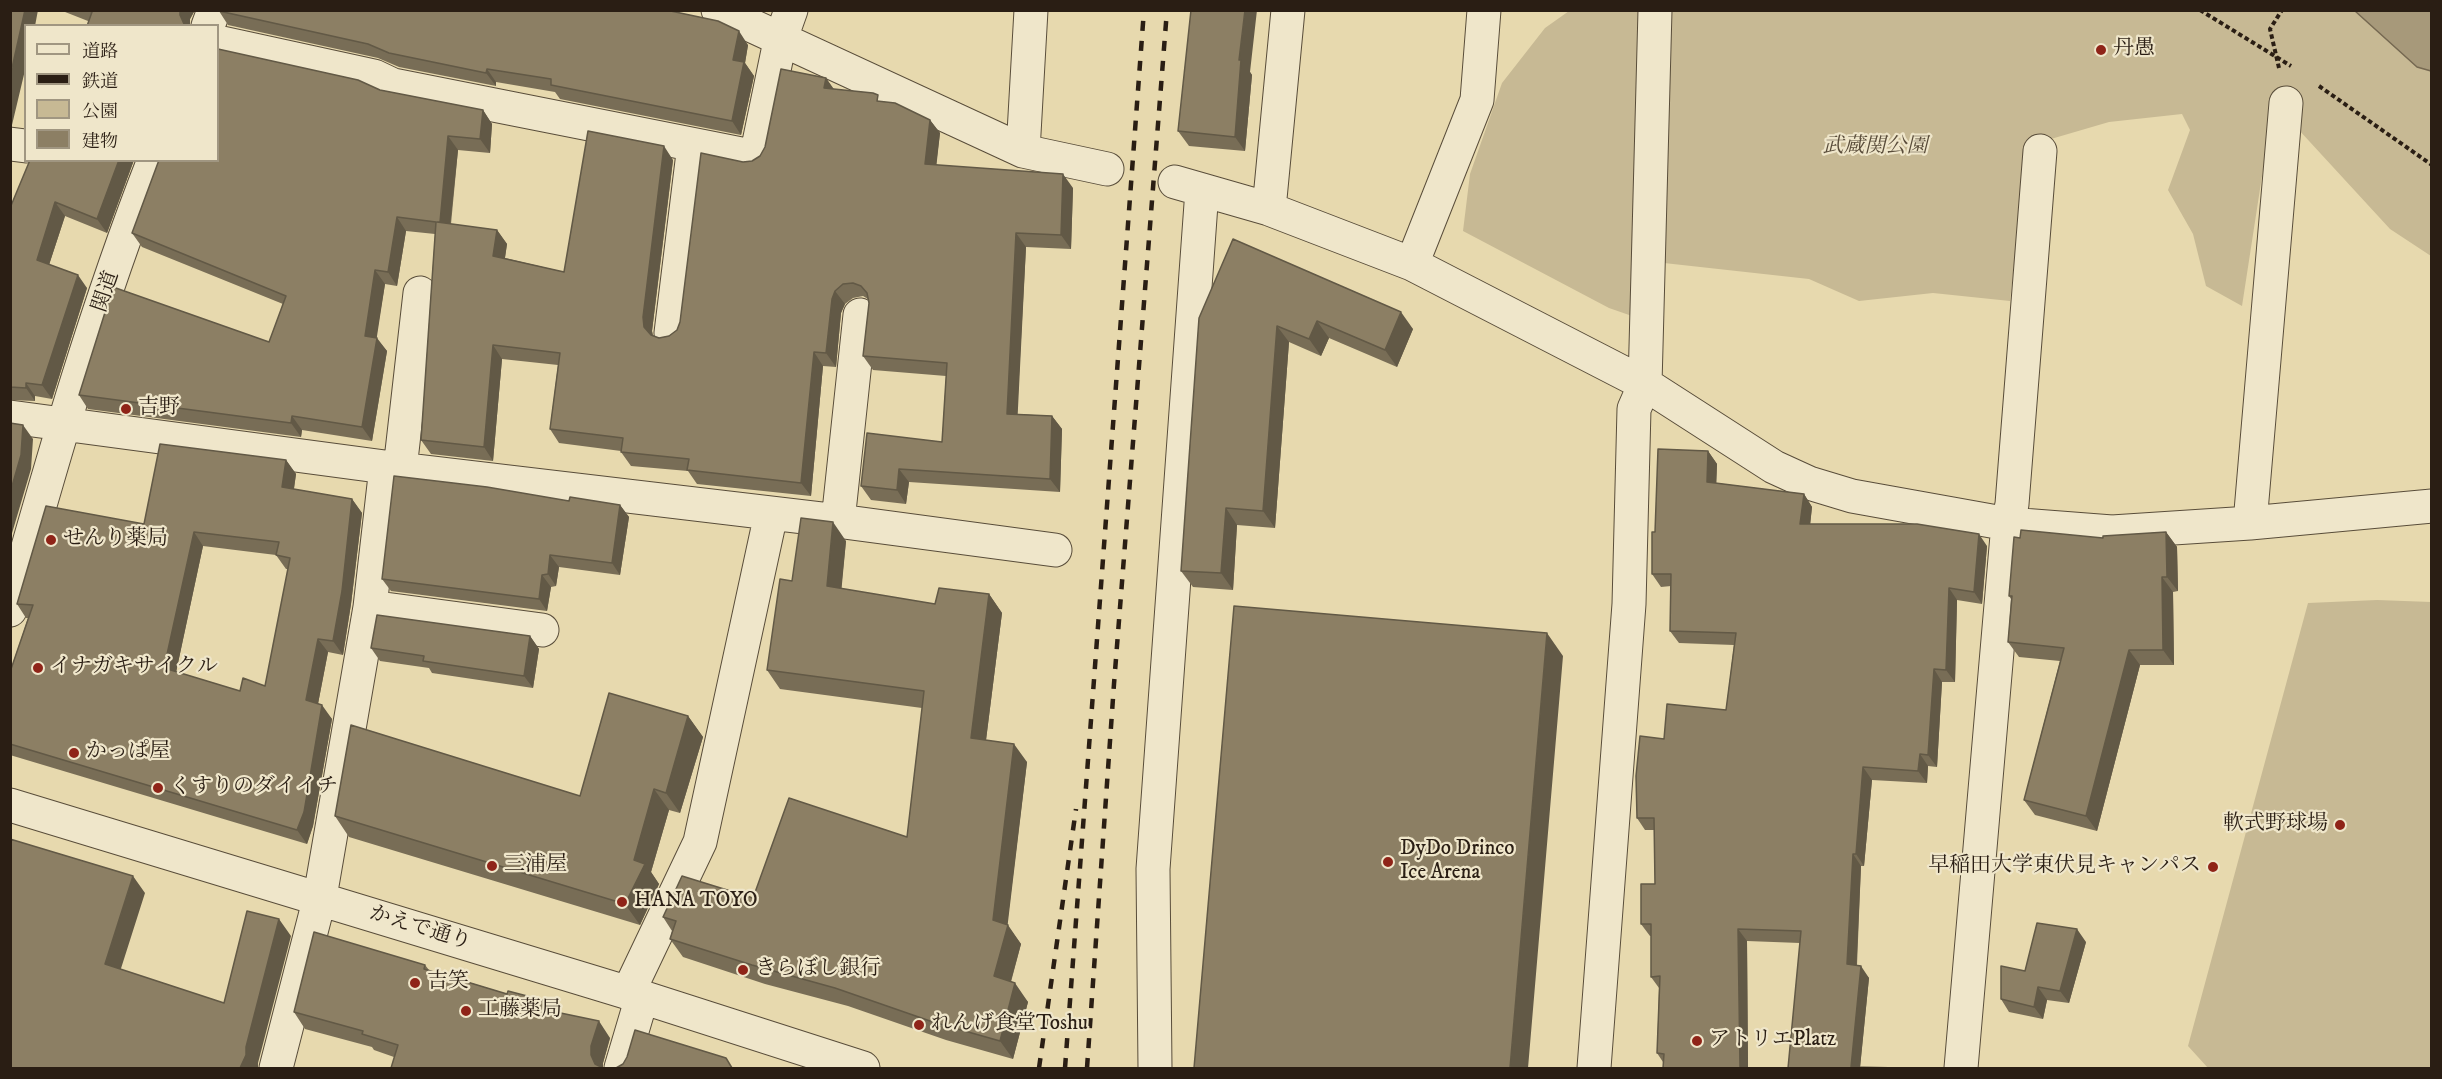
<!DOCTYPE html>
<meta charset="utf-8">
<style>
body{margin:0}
#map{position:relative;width:2442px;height:1079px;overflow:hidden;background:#e7d9ae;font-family:"IM FELL DW Pica","Noto Serif JP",serif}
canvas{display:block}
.frame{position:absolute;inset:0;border:12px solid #2a1e14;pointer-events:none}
.legend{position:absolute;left:24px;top:24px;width:195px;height:138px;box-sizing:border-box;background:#efe6ca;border:2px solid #a09681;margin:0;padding:8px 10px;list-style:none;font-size:18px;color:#2a1e14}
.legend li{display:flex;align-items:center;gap:12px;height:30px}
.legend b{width:30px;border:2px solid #a09681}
</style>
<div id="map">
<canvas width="2442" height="1079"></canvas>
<div class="frame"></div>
<ul class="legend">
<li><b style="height:8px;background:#efe6ca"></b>道路</li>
<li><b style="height:8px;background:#2a1e14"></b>鉄道</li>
<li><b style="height:16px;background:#c7b994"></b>公園</li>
<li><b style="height:16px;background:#8c7f64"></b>建物</li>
</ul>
</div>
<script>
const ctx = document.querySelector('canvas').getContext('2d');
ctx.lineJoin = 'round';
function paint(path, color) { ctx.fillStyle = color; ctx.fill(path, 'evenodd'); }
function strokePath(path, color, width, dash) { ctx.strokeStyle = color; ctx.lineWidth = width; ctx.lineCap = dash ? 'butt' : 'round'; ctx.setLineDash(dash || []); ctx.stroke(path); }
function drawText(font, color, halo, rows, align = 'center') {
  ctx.font = font + ' "IM FELL DW Pica","Noto Serif JP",serif'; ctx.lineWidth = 4.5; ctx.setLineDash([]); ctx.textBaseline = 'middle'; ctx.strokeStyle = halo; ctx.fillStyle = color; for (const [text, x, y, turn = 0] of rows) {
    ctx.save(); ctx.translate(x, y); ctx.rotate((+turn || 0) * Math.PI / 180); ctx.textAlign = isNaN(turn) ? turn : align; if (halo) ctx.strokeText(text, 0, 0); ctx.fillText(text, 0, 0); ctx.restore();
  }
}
const green = new Path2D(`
 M1569,11H2431V256L2390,229L2298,129L2267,120L2268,137L2242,306L2206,286L2193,234L2168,190L2190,130L2182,114L2109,122L2027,146L2010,301L1933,293L1859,301L1809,279L1664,263L1632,316L1609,308L1463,231L1470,174L1502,83L1545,28Z
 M2377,600L2431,602V1068H2208L2188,1046L2308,603Z`);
const water = new Path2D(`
 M2355,11H2431V71L2417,67Z`);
const path = new Path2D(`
 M2200,10L2291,66
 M2279,68L2270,29L2282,10
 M2319,86L2432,165`);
const minor = new Path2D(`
 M718,10L1023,151L1107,169
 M208,26L214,10
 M218,42L374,76L393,85L756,157L780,41L791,10
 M10,144L26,146
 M1023,151L1031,10
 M1175,182L1269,209L1412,264L1645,384L1774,467L1809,483L1852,496L2008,524L2112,532L2250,523L2432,506
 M1269,209L1288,10
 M1412,264L1477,100L1484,10
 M671,333L694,145
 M10,417L400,469L838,521L1055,550
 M400,469L420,293
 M838,521L860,315
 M2250,523L2286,103
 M370,607L542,630
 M10,610C53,458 96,307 154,160
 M10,805L642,997L863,1068
 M628,993L700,842L771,514
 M276,1068L320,897L370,607L386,467
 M621,1068L642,997
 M1155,1068L1153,869L1202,190
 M1594,1068L1629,604L1634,409L1645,384L1655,10
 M1961,1068L2008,524L2012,504L2040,151`);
const rail = new Path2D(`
 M1039,1068L1076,809
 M1065,1068L1144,10
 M1087,1068L1114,684L1167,10`);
const wall = new Path2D(`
 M60,10H195L190,19L88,21Z
 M219,11H669L748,45L745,63L754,76L741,135L560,99L555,92L496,82V86L399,67L378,58L228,25Z
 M1250,72L1252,75L1245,151L1189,146L1178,131Z
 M826,78L833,89L883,102L930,120L940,133L936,165L1073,188L1071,249L1026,247L1017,414L1052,416L1062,429L1060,492L909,482L906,504L871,500L861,486L942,442L946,376L873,370L863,356L869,303L868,299L863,296L853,298L845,304L841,313L836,367L823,366L811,496L697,484L688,471L631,466L621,452V451L559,443L550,429L558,365L502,359L493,461L431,454L421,440L435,234L406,231L397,286L385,284L376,338L387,351L372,441L302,430L301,437L88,409L79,395L269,342L283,304L142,247L132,233L380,90L483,110L492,124L490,153L458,150L451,224L497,230L507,244L505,258L564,272L673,160L652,331L653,336L659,338L669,336L677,330L743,162L752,161L760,156Z
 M134,160L107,233L65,216L49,265L87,288L52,399L35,396V401L10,400V208Z
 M1233,239L1413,329L1397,367L1329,338L1321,356L1289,342L1275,528L1237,525L1233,590L1193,587L1181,571Z
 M1708,451L1717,464L1716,483L1804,494L1812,507L1810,524L1987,546L1982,604L1957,600L1955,682H1942L1937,767L1928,766L1927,783L1872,780L1864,866H1861L1857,965L1869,978L1860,1067L1788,1068L1800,943L1747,941L1748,1068H1663V1062L1657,1053L1659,988L1651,977V936H1650L1641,924L1655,884L1654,830H1645L1637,818L1664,739L1726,710L1734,645L1679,643L1670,631L1671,586L1661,587L1652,574L1655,532Z
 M286,460L296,474L294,489L352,499L362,513L351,604L343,655L328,652L318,704L332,719L313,826L307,844L10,755V672L28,618H26L17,604L144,524ZM203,546L276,555L286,569H288L265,686L240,691L176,672Z
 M569,501L620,505L629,517L620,575L559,567L556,586L551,587L547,611L391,591L382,579Z
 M2166,532L2177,547L2178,591L2173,592L2174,665H2140L2097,831L2035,815L2024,800L2060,661L2019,657L2008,642L2011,599L2009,596L2020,538H2103Z
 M846,541L841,589L935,604L989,594L1002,613L986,740L1027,762L1007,925L1021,944L1011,982L1028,1002L1013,1059L946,1040L848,1006L765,984L683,957L670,939L672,931L663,917L753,898L907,837L922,708L780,689L767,670L792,581Z
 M530,636L539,649L533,688L432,673L429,668L380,661L371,648Z
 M688,716L703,737L680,813L669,810L651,872L659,884L640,925L349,837L335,816L580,796Z
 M2086,942L2069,1003L2047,1000L2043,1019L2009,1012L2001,999L2025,971Z
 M425,965L429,970L507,994L554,1003L560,1012L610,1038L603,1063L394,1057L374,1050L372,1047L305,1029L294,1012Z`);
const shadedWall = new Path2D(`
 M25,10H38L35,26H26V66L12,125L10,123V77Z
 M180,10H195L190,19V26H185L180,15Z
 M1245,10H1257L1250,72L1252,75L1245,151L1235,137L1239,60Z
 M739,31L748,45L745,63L754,76L741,135L732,121L733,60Z
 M487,69L496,82V86L486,73Z
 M826,78L836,92L824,88Z
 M483,110L492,124L490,153L480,139Z
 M930,120L940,133L935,178L925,164Z
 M448,136L458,150L449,236L440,222Z
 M664,146L673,160L652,331L654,341L644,327L643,317Z
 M119,160H134L107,233L97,219Z
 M1063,174L1073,188L1071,249L1061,235Z
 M55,202L65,216L46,274L37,260Z
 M397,217L406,231L397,286L388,272Z
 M497,230L507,244L503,270L493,256Z
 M1016,233L1026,247L1017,428L1007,414Z
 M375,270L385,284L375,349L365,336Z
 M78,275L87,288L52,399L42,385Z
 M835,291L845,304L841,313L836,367L826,353L832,299Z
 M1401,312L1413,329L1397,367L1385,350Z
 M1317,321L1329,338L1321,356L1309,339Z
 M1277,326L1289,342L1275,528L1263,511Z
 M377,338L387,351L372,441L362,427Z
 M493,345L502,359L493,461L484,447Z
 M814,352L823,366L811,496L801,483Z
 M26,383L35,396V401L26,388Z
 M292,416L302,430L301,437L291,423Z
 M1052,416L1062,429L1060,492L1050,479Z
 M23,425L33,439L31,469L10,540V493Z
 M1708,451L1717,464L1716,494L1707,482Z
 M286,460L296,474L292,501L282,487Z
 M899,469L909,482L906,504L897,490Z
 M1804,494L1812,507L1809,536L1800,524Z
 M352,499L362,513L351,604L343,655L333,641Z
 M620,505L629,517L620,575L612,563Z
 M1226,508L1237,525L1233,590L1221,573Z
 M833,522L846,541L840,605L827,586Z
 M194,532L203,546L174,682L164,668Z
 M2166,532L2177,547L2178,591L2167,577Z
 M1979,534L1987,546L1982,604L1974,592Z
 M550,555L559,567L556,586L548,574Z
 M542,575L551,587L547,611L539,599Z
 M2162,577L2173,592L2174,665L2163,650Z
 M1949,588L1957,600L1955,682L1946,670Z
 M989,594L1002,613L984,756L971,738Z
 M1547,633L1563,656L1528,1068H1510Z
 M530,636L539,649L533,688L524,676Z
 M318,639L328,652L316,714L306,700Z
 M2129,650L2140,665L2097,831L2086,816Z
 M1934,669L1942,682L1937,767L1928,755Z
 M322,705L332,719L313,826L307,844L297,830Z
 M688,716L703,737L680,813L666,793Z
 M1014,744L1027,762L1007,930L1008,925L1021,944L1007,995L994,976L993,920Z
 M1920,754L1928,766L1927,783L1918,771Z
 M1863,767L1872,780L1864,866L1856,854Z
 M654,789L669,810L651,872L659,884L640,925L625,904L634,860Z
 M1853,854L1861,866L1856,976L1847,964Z
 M133,876L145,893L117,981L105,964Z
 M279,919L291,936L258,1063V1068H240Z
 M1738,929L1747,941L1748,1068H1740Z
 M2077,929L2086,942L2069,1003L2060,991Z
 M1861,966L1869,978L1860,1068L1851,1067Z
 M1015,983L1028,1002L1013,1059L1000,1041Z
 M2038,987L2047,1000L2043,1019L2034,1007Z
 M554,1003L565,1020L551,1011Z
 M599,1021L610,1038L603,1063V1068L595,1064L591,1055V1046Z`);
const building = new Path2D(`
 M10,10H25L10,77Z
 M88,10H180V15L184,24L186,26H87L92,12Z
 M219,10H666L718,21L739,31L733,60L744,62L732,121L551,85V79L487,69L486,73L389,53L368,44L219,11Z
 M1191,10H1245L1239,60H1241L1235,137L1178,131Z
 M218,49L358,80L380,90L483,110L480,139L448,136L440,222H437L497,230L493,256L564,272L588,131L664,146L643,317L644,327L651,335L659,338L669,336L677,330L680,322L701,153L743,162L752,161L760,156L765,147L781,69L826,78L824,88L873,93L878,95L877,101L895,103L930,120L925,164L1063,174L1061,235L1016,233L1007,414L1052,416L1050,479L899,469L897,490L861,486L867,433L942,442L947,363L863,356L869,303L867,293L861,286L853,283L843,284L835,291L832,299L826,353L814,352L801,483L687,470L689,459L621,452L623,438L550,429L560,353L493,345L484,447L421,440L436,222L397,217L388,272L375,270L365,336L377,338L362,427L292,416L291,423L79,395L113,287L269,342L286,296L132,233L159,160H218Z
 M30,160H119L97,219L55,202L37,260L78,275L42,385L26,383V388L10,387V208Z
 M1233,239L1401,312L1385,350L1317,321L1309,339L1277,326L1263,511L1226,508L1221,573L1181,571L1199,318Z
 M10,423L23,425L21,455L10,493Z
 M160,444L286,460L282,487L352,499L342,591L333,641L318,639L306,700L322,705L304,812L297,830L10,744V672L33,605L17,604L46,506L144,524ZM194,532L279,542L276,555L290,558L265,686L243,678L240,691L164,668Z
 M1658,449L1708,451L1707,482L1804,494L1800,524H1917L1979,534L1974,592L1949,588L1946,670L1934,669L1928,755L1920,754L1918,771L1863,767L1856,854H1853L1847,964L1861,966L1851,1067L1901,1068H1788L1801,931L1738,929L1740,1068H1663L1664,1054L1657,1053L1660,976L1651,977V924H1641V884H1655L1654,818H1637L1636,776L1640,736L1664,739L1667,704L1726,710L1736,633L1670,631L1671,574H1652V532H1655Z
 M394,476L487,487L569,501L570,497L620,505L612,563L550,555L548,574L542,575L539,599L382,579Z
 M801,518L833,522L827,586L935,604L939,588L989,594L971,738L1014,744L993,920L1008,925L994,976L1015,983L1000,1041L933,1022L835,988L752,965L670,939L676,921L663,917L682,876L753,898L789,798L907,837L924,691L767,670L780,579L792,581Z
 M2021,530L2103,538V536L2166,532L2167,577H2162L2163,650H2129L2086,816L2024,800L2064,648L2008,642L2012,596H2009L2014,537L2020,538Z
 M1234,606L1547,633L1510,1068H1194Z
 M377,615L530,636L524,676L423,661L424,656L371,648Z
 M609,693L688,716L666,793L654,789L634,860L645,864L625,904L335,816L351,725L580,796Z
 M10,839L133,876L105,964L224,1003L247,911L279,919L246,1047V1055L240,1068H10Z
 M2037,923L2077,929L2060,991L2038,987L2034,1007L2001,999V966L2025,971Z
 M314,932L425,965L424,969L507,994L508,991L554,1003L551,1011L599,1021L591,1046V1055L595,1064L603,1068H391L398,1045L362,1034L363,1031L294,1012Z
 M635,1030L726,1058L732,1068H616L623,1064L627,1057Z`);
const markers = [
 [2101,50,6,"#8f2418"],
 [126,409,6,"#8f2418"],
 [51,540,6,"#8f2418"],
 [38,668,6,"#8f2418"],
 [74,753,6,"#8f2418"],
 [158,788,6,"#8f2418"],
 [2340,825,6,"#8f2418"],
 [1388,862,6,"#8f2418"],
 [492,866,6,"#8f2418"],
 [2213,867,6,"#8f2418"],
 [622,902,6,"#8f2418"],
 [743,970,6,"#8f2418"],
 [415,983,6,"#8f2418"],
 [466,1011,6,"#8f2418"],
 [919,1025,6,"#8f2418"],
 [1697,1041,6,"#8f2418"]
];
const poiNames = [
 ["丹愚",2113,50],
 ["吉野",138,409],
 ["せんり薬局",63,540],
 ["イナガキサイクル",50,668],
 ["かっぱ屋",86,753],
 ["くすりのダイイチ",170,788],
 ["軟式野球場",2328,825,"right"],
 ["DyDo Drinco",1400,850],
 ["Ice Arena",1400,874],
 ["三浦屋",504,866],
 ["早稲田大学東伏見キャンパス",2201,867,"right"],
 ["HANA TOYO",634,902],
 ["きらぼし銀行",755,970],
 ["吉笑",427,983],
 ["工藤薬局",478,1011],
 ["れんげ食堂Toshu",931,1025],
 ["アトリエPlatz",1709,1041]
];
const parkNames = [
 ["武蔵関公園",1875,148]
];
const streetNames = [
 ["関道",107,292,-71],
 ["かえで通り",420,929,17]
];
paint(green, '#c7b994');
paint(water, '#a7997a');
strokePath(water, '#756851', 1.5);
strokePath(minor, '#594d3a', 35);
strokePath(path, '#2a1e14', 4, [4.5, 3]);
strokePath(minor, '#efe6ca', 33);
strokePath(rail, '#2a1e14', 4.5, [10, 10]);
paint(wall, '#786d56');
paint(shadedWall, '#625946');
paint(building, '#8c7f64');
strokePath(building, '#625946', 1.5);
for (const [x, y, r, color] of markers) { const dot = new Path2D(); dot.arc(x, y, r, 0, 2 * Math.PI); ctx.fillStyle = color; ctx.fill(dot); strokePath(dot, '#efe6ca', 2); }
drawText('21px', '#2a1e14', '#efe6ca', poiNames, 'left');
drawText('italic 21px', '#594c3a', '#efe6ca', parkNames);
drawText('21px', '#2a1e14', '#efe6ca', streetNames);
</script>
